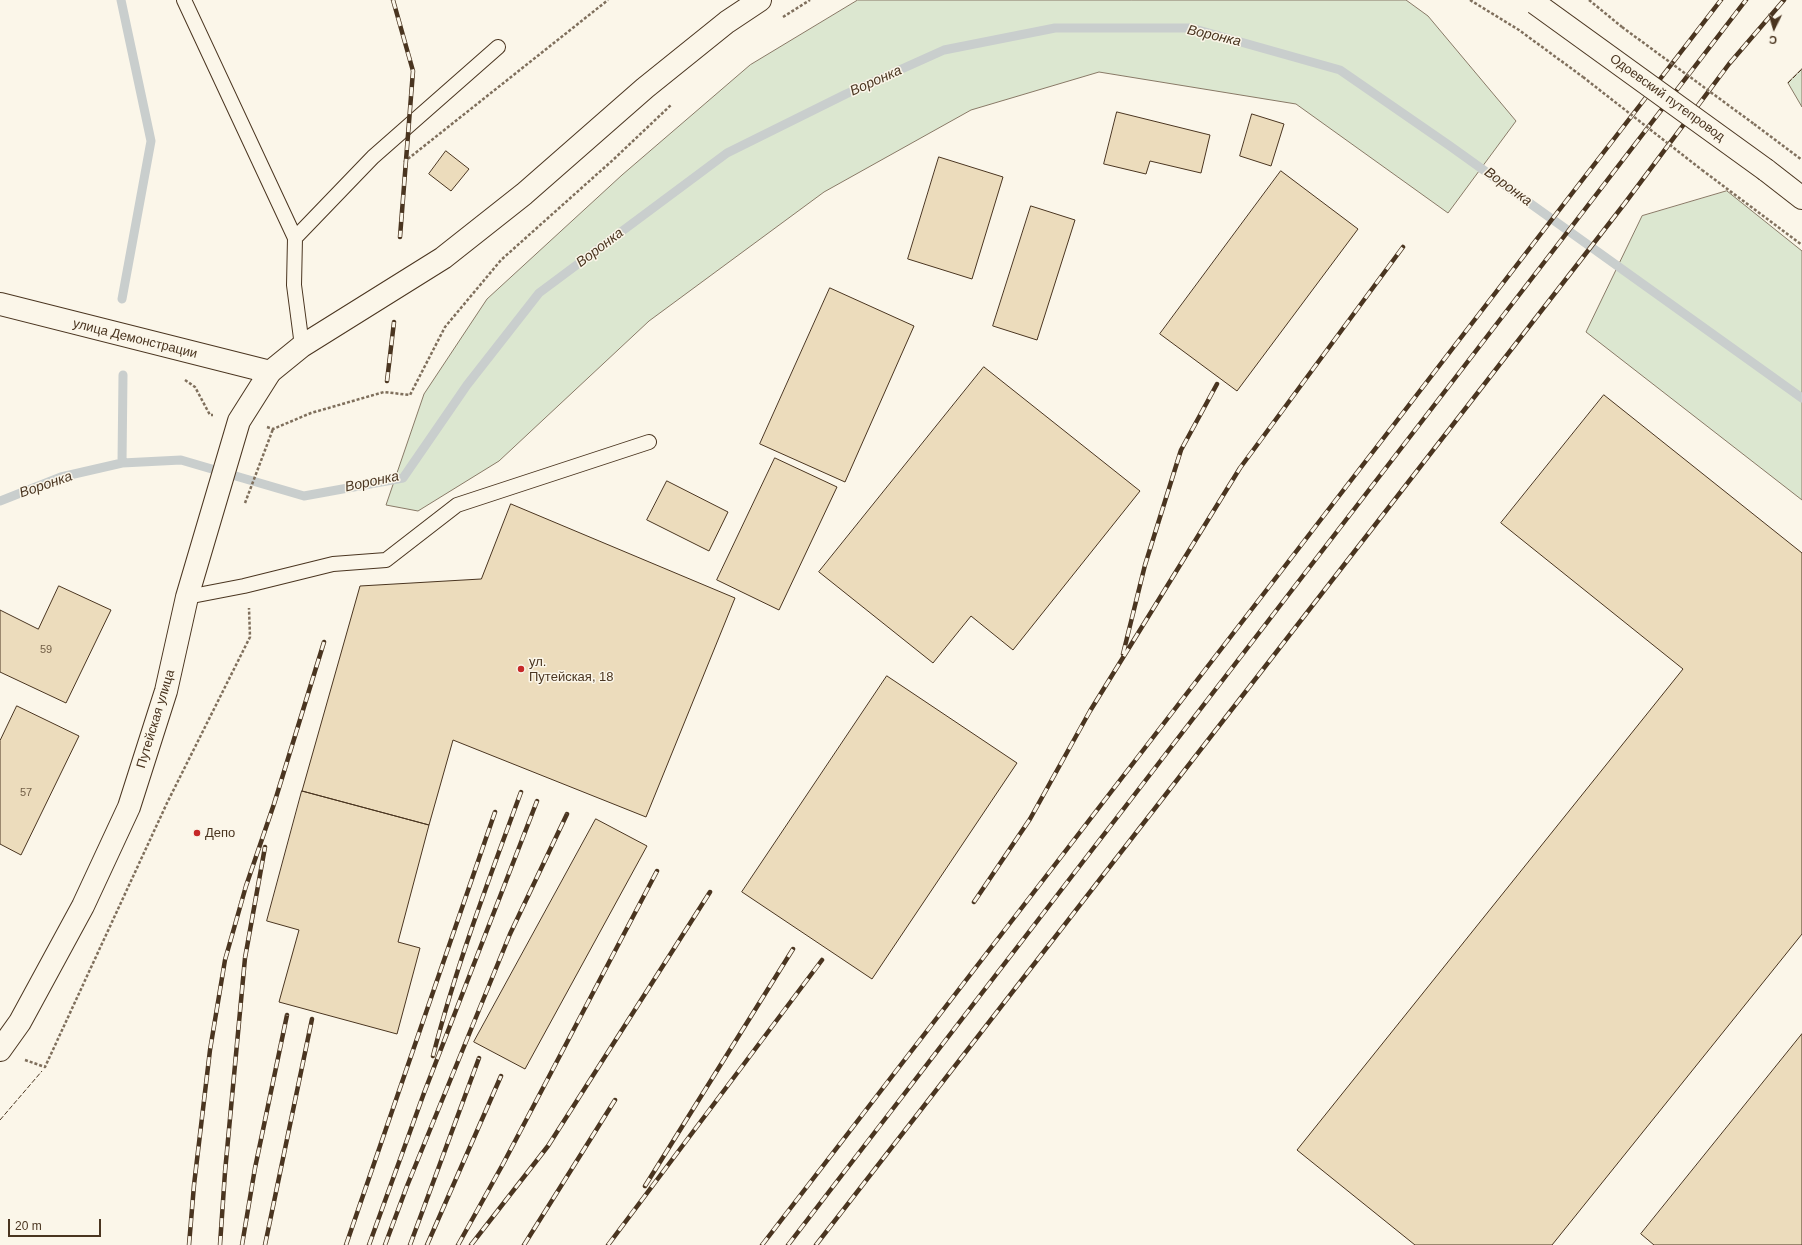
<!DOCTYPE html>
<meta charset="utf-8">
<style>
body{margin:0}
#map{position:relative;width:1802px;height:1245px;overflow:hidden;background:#fbf6e9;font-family:Arial,sans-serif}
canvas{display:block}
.north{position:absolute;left:1754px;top:8px;width:40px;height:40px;-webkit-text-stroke:3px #fbf6e9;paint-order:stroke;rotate:185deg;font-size:11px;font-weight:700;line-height:16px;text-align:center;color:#4a3520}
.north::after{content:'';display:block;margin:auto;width:14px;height:18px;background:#4a3520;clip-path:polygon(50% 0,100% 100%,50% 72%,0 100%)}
.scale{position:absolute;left:8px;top:1219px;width:93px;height:18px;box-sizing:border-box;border:2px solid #4a3520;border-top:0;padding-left:5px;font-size:12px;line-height:14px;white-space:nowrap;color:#4a3520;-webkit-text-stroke:3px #fbf6e9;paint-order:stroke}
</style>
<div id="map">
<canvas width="1802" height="1245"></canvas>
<div class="north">С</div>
<div class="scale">20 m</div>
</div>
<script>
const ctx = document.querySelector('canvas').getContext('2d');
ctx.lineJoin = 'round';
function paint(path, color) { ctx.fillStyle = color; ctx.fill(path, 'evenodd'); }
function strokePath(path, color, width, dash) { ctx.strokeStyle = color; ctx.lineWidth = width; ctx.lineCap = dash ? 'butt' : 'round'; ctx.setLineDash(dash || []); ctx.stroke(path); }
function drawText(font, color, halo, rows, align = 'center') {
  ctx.font = font + ' Arial,sans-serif'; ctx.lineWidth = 3; ctx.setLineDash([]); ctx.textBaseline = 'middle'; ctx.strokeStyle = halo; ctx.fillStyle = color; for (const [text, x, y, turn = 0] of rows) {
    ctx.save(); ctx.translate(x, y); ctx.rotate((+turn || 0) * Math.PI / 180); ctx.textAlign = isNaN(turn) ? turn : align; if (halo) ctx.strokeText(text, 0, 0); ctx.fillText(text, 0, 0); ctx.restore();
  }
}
const green = new Path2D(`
 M858,0H1406L1428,16L1516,121L1448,213L1296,104L1099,72L971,110L824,192L649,321L499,461L418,511L386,505L424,394L487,299L622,175L750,65Z
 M1802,69V107L1788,83Z
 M1727,191L1802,251V500L1586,332L1642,216Z`);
const stream = new Path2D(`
 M121,0L151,141L122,299
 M122,463L123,375
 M0,501L61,477L122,463L181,460L304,496L403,478L467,385L539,293L727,153L846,94L944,50L1055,28H1191L1340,70L1450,146L1802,398`);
const building = new Path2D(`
 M1117,112L1210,135L1201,173L1150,161L1146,174L1104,164Z
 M1252,114L1284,124L1271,166L1240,156Z
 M446,151L469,169L451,191L429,174Z
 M939,157L1003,177L972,279L908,259Z
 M1281,171L1358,229L1237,391L1160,334Z
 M1031,206L1075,220L1037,340L993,326Z
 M830,288L914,326L845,482L760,444Z
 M984,367L1140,491L1013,650L971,616L933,663L819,572Z
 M1604,395L1802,553V934L1552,1245H1415L1297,1150L1683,669L1501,523Z
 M775,458L837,487L779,610L717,580Z
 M667,481L728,512L709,551L647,520Z
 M511,504L735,598L646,817L453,740L429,825L302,791L360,586L481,579Z
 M59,586L111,610L66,703L0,672V610L38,629Z
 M887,676L1017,763L872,979L742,892Z
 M17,706L79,736L21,855L0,844V741Z
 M302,791L429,825L398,942L420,948L397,1034L279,1002L299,930L267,921Z
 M596,819L647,846L525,1069L474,1042Z
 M1802,1034V1245H1654L1641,1234Z`);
const path = new Path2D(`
 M1470,0L1519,30L1583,77
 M1589,0L1622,27
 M783,17L810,0
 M1754,124L1802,160
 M404,162L608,0
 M1702,170L1802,245
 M185,380L195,387L210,415H213
 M267,427L273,429L311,413L384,392L410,395L445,327L501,260L614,159L671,105
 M245,503L273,429
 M25,1060L45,1067L167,803L250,637L249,608`);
const lane = new Path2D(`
 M184,0L295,238L294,285L302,346
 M295,238L373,157L498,47
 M187,597L244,586L333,564L386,560L457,505L649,442`);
const street = new Path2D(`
 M0,304L270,372`);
const secondary = new Path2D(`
 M0,1050L20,1022L83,906L129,807L166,691L187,597L239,421L270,372L302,346L443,258L524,194L645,88L727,22L760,0`);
const primary = new Path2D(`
 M1766,170L1802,198`);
const rail = new Path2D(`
 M393,0L413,71L400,237
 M387,381L394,322
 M1123,654L1145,565L1181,450L1217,384
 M974,902L1030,819L1090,711L1240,468L1403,247
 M433,1056C456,966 489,879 521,792
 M645,1186L793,949
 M189,1245L194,1185L210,1050L225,960L246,886L274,804L324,642
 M220,1245L225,1172L245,958L265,847
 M242,1245L255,1168L287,1015
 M265,1245L312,1019
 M346,1245L495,812
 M369,1245L424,1093L537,801
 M385,1245L407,1186L510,934L567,814
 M410,1245L479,1058
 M427,1245L501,1076
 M458,1245L503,1164L657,871
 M471,1245L548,1146L710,892
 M524,1245L615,1100
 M608,1245L822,960
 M762,1245L1721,0
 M788,1245L1746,0
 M816,1245L1625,203L1729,64L1784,0`);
const pathBridge = new Path2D(`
 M1622,27L1754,124
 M1583,77L1702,170`);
const primaryBridge = new Path2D(`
 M1535,3L1766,170`);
const fence = new Path2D(`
 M1788,83L1802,69
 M0,1120L42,1071`);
const markers = [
 [521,669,4,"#c62828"],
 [197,833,4,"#c62828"]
];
const numberNames = [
 ["59",46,650],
 ["57",26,793]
];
const streetNames = [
 ["Одоевский путепровод",1667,98,36],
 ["улица Демонстрации",135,339,14],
 ["Путейская улица",156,719,-73]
];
const poiNames = [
 ["ул.",529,662],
 ["Путейская, 18",529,677],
 ["Депо",205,833]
];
const waterNames = [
 ["Воронка",1214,36,13],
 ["Воронка",876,81,-24],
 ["Воронка",1508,187,36],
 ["Воронка",600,248,-37],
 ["Воронка",372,482,-12],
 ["Воронка",46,485,-19]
];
paint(green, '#dce7d0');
strokePath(green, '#887966', 1);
strokePath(stream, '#c9cecd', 9);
paint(building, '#ecdcbc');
strokePath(building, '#4a3520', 1);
strokePath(lane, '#4a3520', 16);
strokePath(street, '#4a3520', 24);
strokePath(secondary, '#4a3520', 24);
strokePath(primary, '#4a3520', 24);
strokePath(path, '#7f6f5c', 2.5, [3, 2]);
strokePath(lane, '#fbf6e9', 14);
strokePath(street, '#fbf6e9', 22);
strokePath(secondary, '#fbf6e9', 22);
strokePath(primary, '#fbf6e9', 22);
strokePath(rail, '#4a3520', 4.5);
strokePath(rail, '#fbf6e9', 3, [9]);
strokePath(primaryBridge, '#4a3520', 24, []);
strokePath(pathBridge, '#7f6f5c', 2.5, [3, 2]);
strokePath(primaryBridge, '#fbf6e9', 22);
strokePath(fence, '#4a3520', 1, [5, 2]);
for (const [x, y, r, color] of markers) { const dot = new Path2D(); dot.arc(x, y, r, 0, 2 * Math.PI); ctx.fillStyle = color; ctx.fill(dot); strokePath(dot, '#fbf6e9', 1.5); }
drawText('11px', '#725f47', null, numberNames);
drawText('13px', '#4a3520', '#fbf6e9', streetNames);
drawText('13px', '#4a3520', '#fbf6e9', poiNames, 'left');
drawText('italic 14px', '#4a3520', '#fbf6e9', waterNames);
</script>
